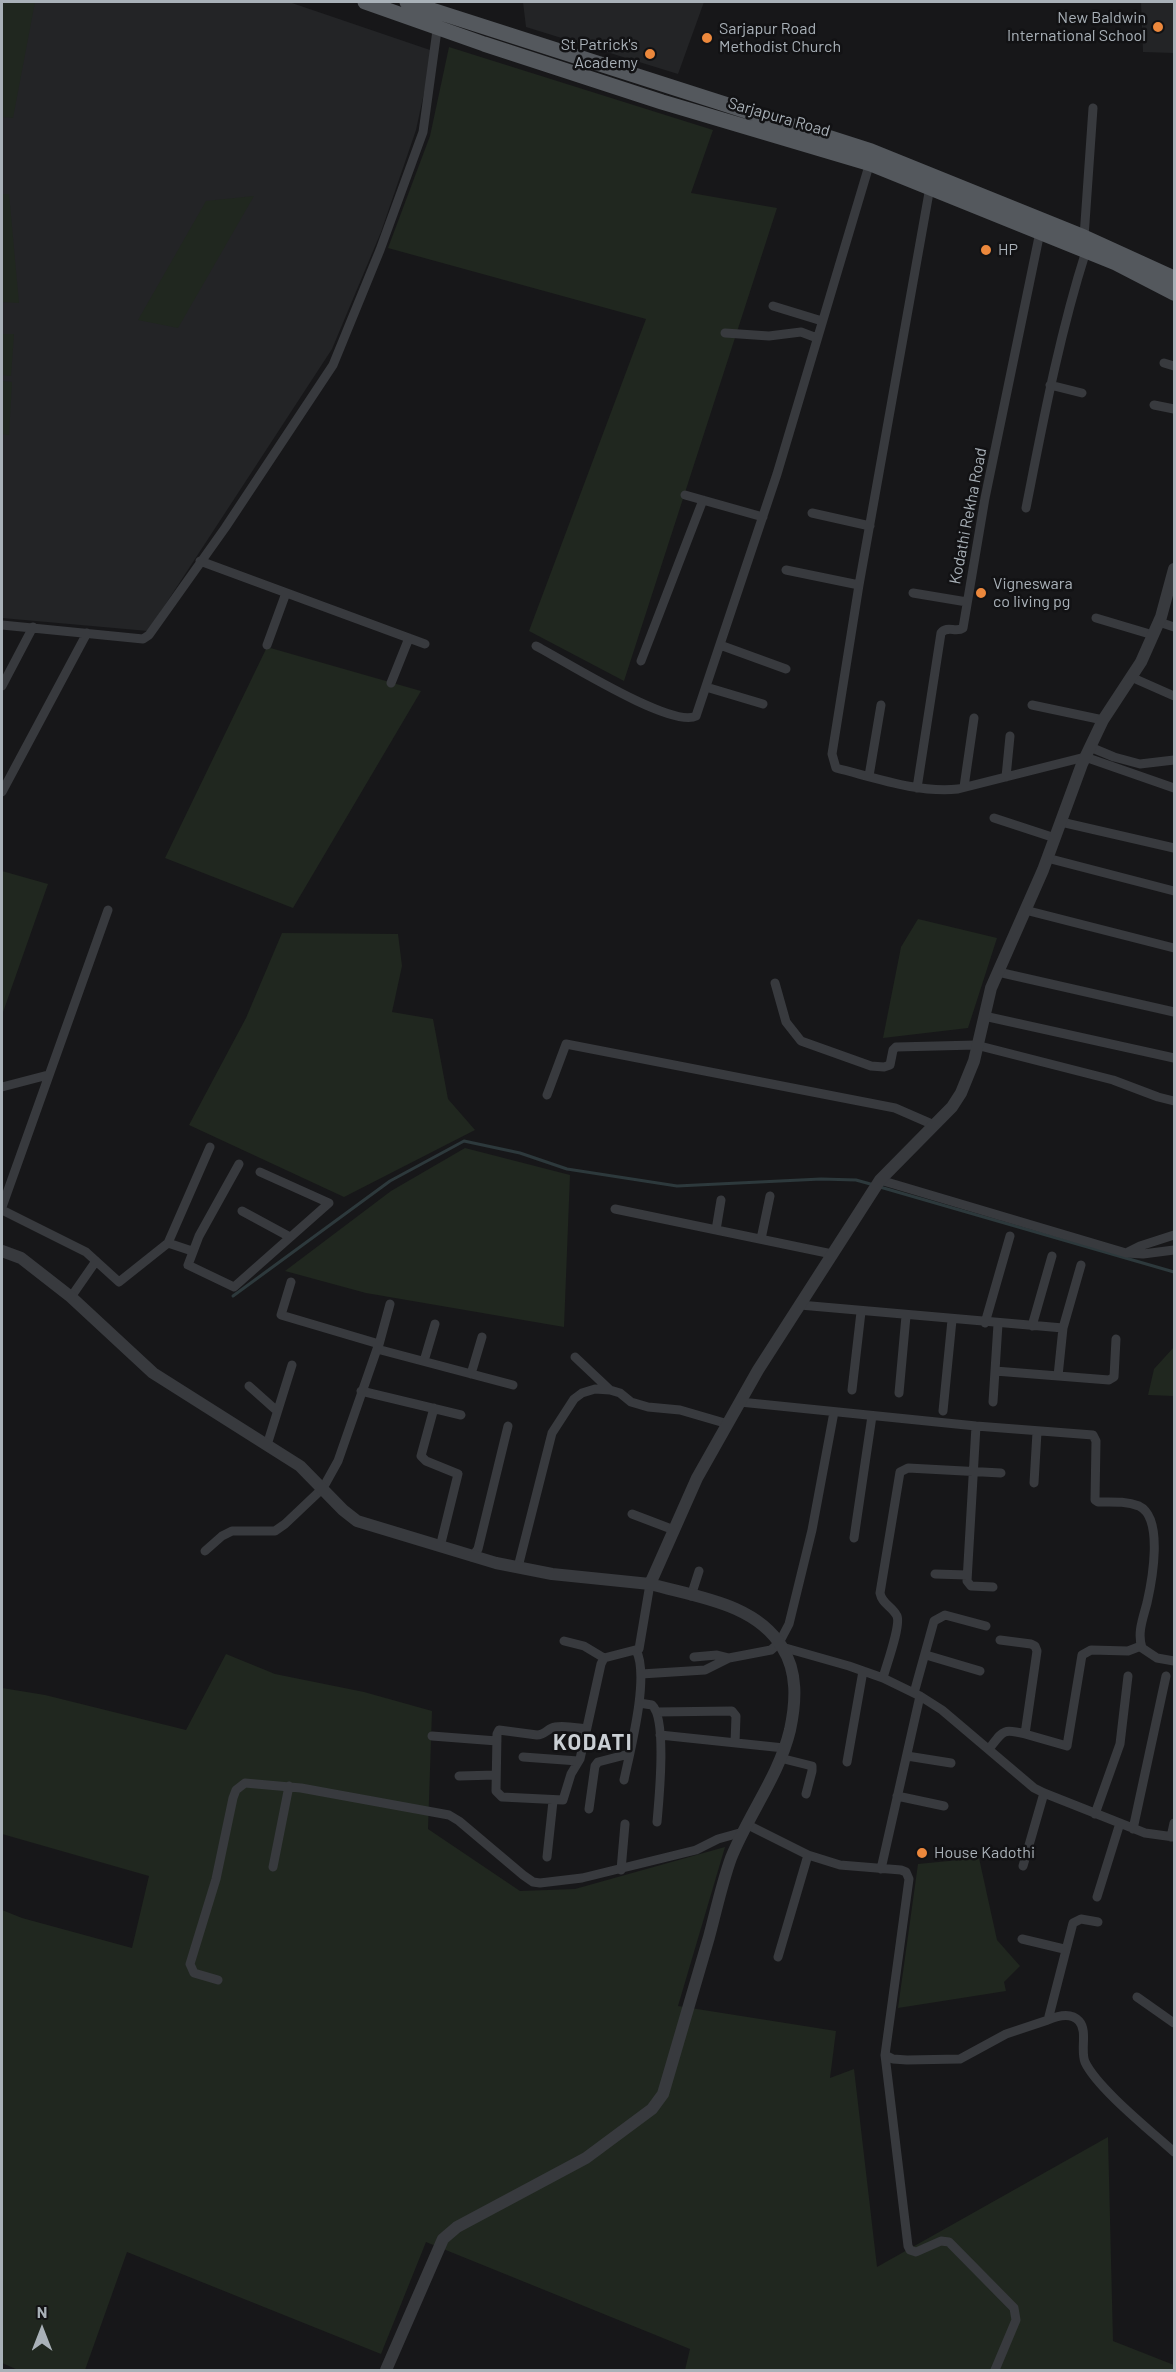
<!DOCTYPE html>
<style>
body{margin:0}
#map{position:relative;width:1176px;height:2372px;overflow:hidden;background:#171719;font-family:Barlow,sans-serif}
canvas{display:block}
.frame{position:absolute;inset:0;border:3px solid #a9b1b8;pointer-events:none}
.north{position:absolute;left:12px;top:2300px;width:60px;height:60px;-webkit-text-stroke:4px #121214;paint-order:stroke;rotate:0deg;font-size:16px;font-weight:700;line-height:24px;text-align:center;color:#a9b1b8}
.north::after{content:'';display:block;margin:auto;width:21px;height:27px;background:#a9b1b8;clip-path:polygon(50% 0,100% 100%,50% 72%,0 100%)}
</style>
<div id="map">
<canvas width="1176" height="2372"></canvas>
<div class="frame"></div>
<div class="north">N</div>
</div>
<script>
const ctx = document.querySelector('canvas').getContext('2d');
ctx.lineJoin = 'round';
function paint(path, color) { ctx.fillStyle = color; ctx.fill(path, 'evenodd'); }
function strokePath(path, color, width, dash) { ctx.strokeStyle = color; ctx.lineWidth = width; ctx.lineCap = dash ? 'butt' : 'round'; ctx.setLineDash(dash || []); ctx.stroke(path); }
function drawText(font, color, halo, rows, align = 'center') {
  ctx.font = font + ' Barlow,sans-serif'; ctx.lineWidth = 5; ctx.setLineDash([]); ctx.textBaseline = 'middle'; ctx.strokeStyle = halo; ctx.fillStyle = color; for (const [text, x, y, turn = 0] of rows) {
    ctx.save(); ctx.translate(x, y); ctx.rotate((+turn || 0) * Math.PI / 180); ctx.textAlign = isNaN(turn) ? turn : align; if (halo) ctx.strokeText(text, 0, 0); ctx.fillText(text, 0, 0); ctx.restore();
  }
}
const built = new Path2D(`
 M2,2H289L433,51L416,130L381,232L332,349L148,631L2,618Z
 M523,2H704L678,74L526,27Z
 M1141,2H1174V53L1143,52Z`);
const green = new Path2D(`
 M2,2H35L13,118L2,117Z
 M449,47L713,130L691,193L777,208L624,681L529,631L646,319L388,248L430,136Z
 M2,194H9L19,303L2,302Z
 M254,196L178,328L138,320L206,201Z
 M2,334H14L11,376L2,375Z
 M2,381L12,382L9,435L2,434Z
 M267,647L421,691L293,908L165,858Z
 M2,871L48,884L2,1015Z
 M918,919L997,938L968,1028L883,1038L901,947Z
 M282,933L398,934L402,966L392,1012L433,1019L448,1099L475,1130L344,1197L189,1125L246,1018Z
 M465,1148L570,1175L564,1327L366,1293L285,1271L391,1191Z
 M1174,1347V1396L1148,1395L1154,1369Z
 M226,1654L275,1674L364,1692L432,1711L428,1829L520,1891L575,1889L725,1847L678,2006L836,2031L830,2078L854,2069L877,2267L1108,2137L1113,2341L1174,2365V2370H685L690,2349L426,2242L381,2354L127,2252L85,2370H18L2,2363V1910L22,1918L132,1948L149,1876L2,1834V1688L45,1695L186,1730Z
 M979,1858L997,1940L1020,1966L1004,1982L1006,1991L898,2008L918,1864Z`);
const stream = new Path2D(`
 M880,1187L1174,1272
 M233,1296L390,1181L464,1141L520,1153L567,1169L677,1186L821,1179L856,1180L874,1185`);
const minor = new Path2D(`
 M930,187L859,585L832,754L836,768C876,778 917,793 958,789L1085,757L1174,788
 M1084,237L1093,108
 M773,306L822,321
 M725,333L769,336L801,332L817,338
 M1164,363L1174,366
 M1050,385L1082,393
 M1154,405L1174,409
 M685,495L763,517
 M1026,508C1043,422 1059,336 1086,251
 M812,513L870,526
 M200,561L425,644
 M786,570L859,585
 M913,593L967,602
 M1096,618L1153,635
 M1159,622L1174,627
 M2,625L143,639L149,635L225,528L333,365L380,250L423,132L438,23
 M267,645L286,593
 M720,645L786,669
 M536,646C563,660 672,729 696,716L777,474L871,159
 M641,661L703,500
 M1131,677L1174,696
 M391,683L409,638
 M2,686L33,627
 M706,687L763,704
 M1032,705L1103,720
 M1090,747L1114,757L1140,764L1174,760
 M869,776L881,705
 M1006,777L1010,736
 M964,787L974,718
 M917,788L941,633C947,625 956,633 963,628L985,498L1040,232
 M2,792L87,633
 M994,818L1055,838
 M1061,822L1174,848
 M1047,858L1174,891
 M1025,910L1174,948
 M998,972L1174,1012
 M775,983L786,1022L801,1041L871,1066L884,1067L890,1065L893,1050L896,1047L976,1045L1113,1080L1158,1097L1174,1101
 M984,1016L1174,1058
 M2,1087L48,1075
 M547,1095L566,1044L895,1108L934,1125
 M239,1164L199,1236L188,1265L234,1287L329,1203L260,1172
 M880,1180L1126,1253L1143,1254L1174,1250
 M2,1207L108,910
 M615,1209L832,1254
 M2,1210L86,1252L119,1282L168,1243L192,1251
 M242,1211L290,1237
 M716,1230L721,1200
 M761,1239L770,1196
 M168,1243L210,1147
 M1126,1253L1140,1246L1174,1235
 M291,1282L281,1315L379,1344
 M71,1297L96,1261
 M800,1305L1063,1328L1081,1265
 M985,1323L1010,1236
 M1032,1326L1052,1256
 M378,1348L390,1304
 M575,1357L610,1390
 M424,1361L435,1324
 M995,1371L1109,1380L1114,1377L1116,1339
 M471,1374L482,1337
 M1058,1376L1063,1328
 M249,1386L277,1411
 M852,1390L861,1312
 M361,1391L461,1415
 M899,1393L906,1316
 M740,1402L976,1426L1093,1435L1096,1441L1095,1500L1098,1502C1112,1502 1126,1501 1139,1506C1164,1518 1152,1581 1147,1603C1143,1618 1137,1633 1142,1648L1157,1658L1174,1661
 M993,1402L998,1324
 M434,1408L421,1456L426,1461L458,1474L440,1547
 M943,1411L952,1320
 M976,1426L967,1581L971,1586L993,1587
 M267,1445L292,1365
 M1034,1483L1037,1432
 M632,1514L674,1530
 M854,1538L872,1416
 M205,1551L222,1536L232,1531H275L285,1524L323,1488L338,1461L377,1349L513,1385
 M472,1557L478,1549L508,1426
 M518,1567L552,1433L574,1399L582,1393L595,1389L610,1390L620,1393L631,1402L648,1407L680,1410L728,1424
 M935,1574L967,1575
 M691,1596L699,1571
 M564,1641L584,1646L604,1658
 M782,1647L849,1666L883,1678L920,1696L942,1710L1034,1788L1044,1793L1145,1833L1174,1837
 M926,1655L980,1671
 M694,1657L717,1655L729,1658
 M641,1674L705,1670L729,1658L771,1650L779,1643L789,1624L812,1530L834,1412
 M883,1678C886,1666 901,1626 897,1616C892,1606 882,1604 880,1593L900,1472L908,1468L1001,1473
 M914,1693L934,1621L945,1615L986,1626
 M639,1703L652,1705C667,1719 659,1800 657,1822
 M657,1712L732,1711L736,1716L735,1743
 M586,1729C577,1728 565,1725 555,1727C548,1728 545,1735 537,1735L499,1730L497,1734L496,1791L502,1797L563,1800L571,1774L580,1759L601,1664L604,1658L639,1649L650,1584
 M1025,1734L1067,1746L1082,1655L1091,1650L1128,1651L1141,1646
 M660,1735L784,1748
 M432,1736L497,1741
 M989,1749C1003,1731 1002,1728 1025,1734L1037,1651L1035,1646L1031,1644L1000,1640
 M907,1756L951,1763
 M523,1757L578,1761
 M780,1758L812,1766V1771L806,1794
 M847,1762L863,1671
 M459,1776L496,1775
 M624,1780C630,1751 650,1676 636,1650
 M897,1796L944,1806
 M589,1809L595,1766L598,1762L629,1754
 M1095,1814L1120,1744L1128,1676
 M746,1824L808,1855L840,1865L901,1870L906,1872L909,1879L885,2055L908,2246L910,2250L916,2252L941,2241L949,2242L1014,2308L1016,2320L995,2370
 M1133,1829L1166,1676
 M1171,1837L1174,1823
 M547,1857L553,1801
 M1023,1866L1044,1793
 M273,1867L289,1786
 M881,1869L920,1696
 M621,1870L625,1824
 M1097,1897L1120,1823
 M1022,1939L1064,1949
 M778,1957L808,1855
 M218,1980L194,1973L190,1964L216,1879L233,1798L236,1790L245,1783L301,1788L449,1815L459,1821L523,1875L533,1882L540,1883L582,1878L696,1850L718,1839L743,1832
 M1137,1997L1174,2023
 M1048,2020C1057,2016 1071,2012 1079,2021C1088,2031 1080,2050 1085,2062C1097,2088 1152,2132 1174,2152
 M885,2055L893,2059L907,2060L960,2059L1006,2034L1048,2020L1073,1923L1081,1919L1098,1922`);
const tertiary = new Path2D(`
 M2,1251L21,1258L71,1297L153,1373L300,1466L343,1510L357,1521L496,1563L552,1574L650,1584
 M386,2370L443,2239L457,2227L586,2158L652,2109L663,2094C679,2041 694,1989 709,1937C716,1911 722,1883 731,1858C748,1815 779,1776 790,1730C796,1702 798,1672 782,1647C755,1603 696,1597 650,1584L697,1478L758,1370L880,1180L952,1107L961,1093L974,1061L991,988L1043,870L1082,764L1103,720L1141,662L1161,617L1174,569`);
const primary = new Path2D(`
 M365,2L484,44L662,102L871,164L1116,263L1174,293
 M407,2L871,151L1084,237L1174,278`);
const markers = [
 [1158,27,6,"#ec883c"],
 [707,38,6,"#ec883c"],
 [650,54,6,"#ec883c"],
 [986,250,6,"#ec883c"],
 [981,593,6,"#ec883c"],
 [922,1853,6,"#ec883c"]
];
const poiNames = [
 ["New Baldwin",1146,18,"right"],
 ["International School",1146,36,"right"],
 ["Sarjapur Road",719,29],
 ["Methodist Church",719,47],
 ["St Patrick's",638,45,"right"],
 ["Academy",638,63,"right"],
 ["HP",998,250],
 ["Vigneswara",993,584],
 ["co living pg",993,602],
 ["House Kadothi",934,1853]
];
const streetNames = [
 ["Sarjapura Road",779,117,16],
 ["Kodathi Rekha Road",968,516,-79]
];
const districtNames = [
 ["KODATI",593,1743]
];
paint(built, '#232426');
paint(green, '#20271f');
strokePath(stream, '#2d393c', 3);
strokePath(minor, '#383a3e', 9);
strokePath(tertiary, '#383a3e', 12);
strokePath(primary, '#54585d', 15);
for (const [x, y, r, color] of markers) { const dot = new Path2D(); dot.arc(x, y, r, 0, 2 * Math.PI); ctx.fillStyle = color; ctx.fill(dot); strokePath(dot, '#121214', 2); }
drawText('16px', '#a9b1b8', '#121214', poiNames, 'left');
drawText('16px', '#a9b1b8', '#121214', streetNames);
ctx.letterSpacing = '1.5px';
drawText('bold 22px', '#cacfd4', '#121214', districtNames);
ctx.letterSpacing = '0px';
</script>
